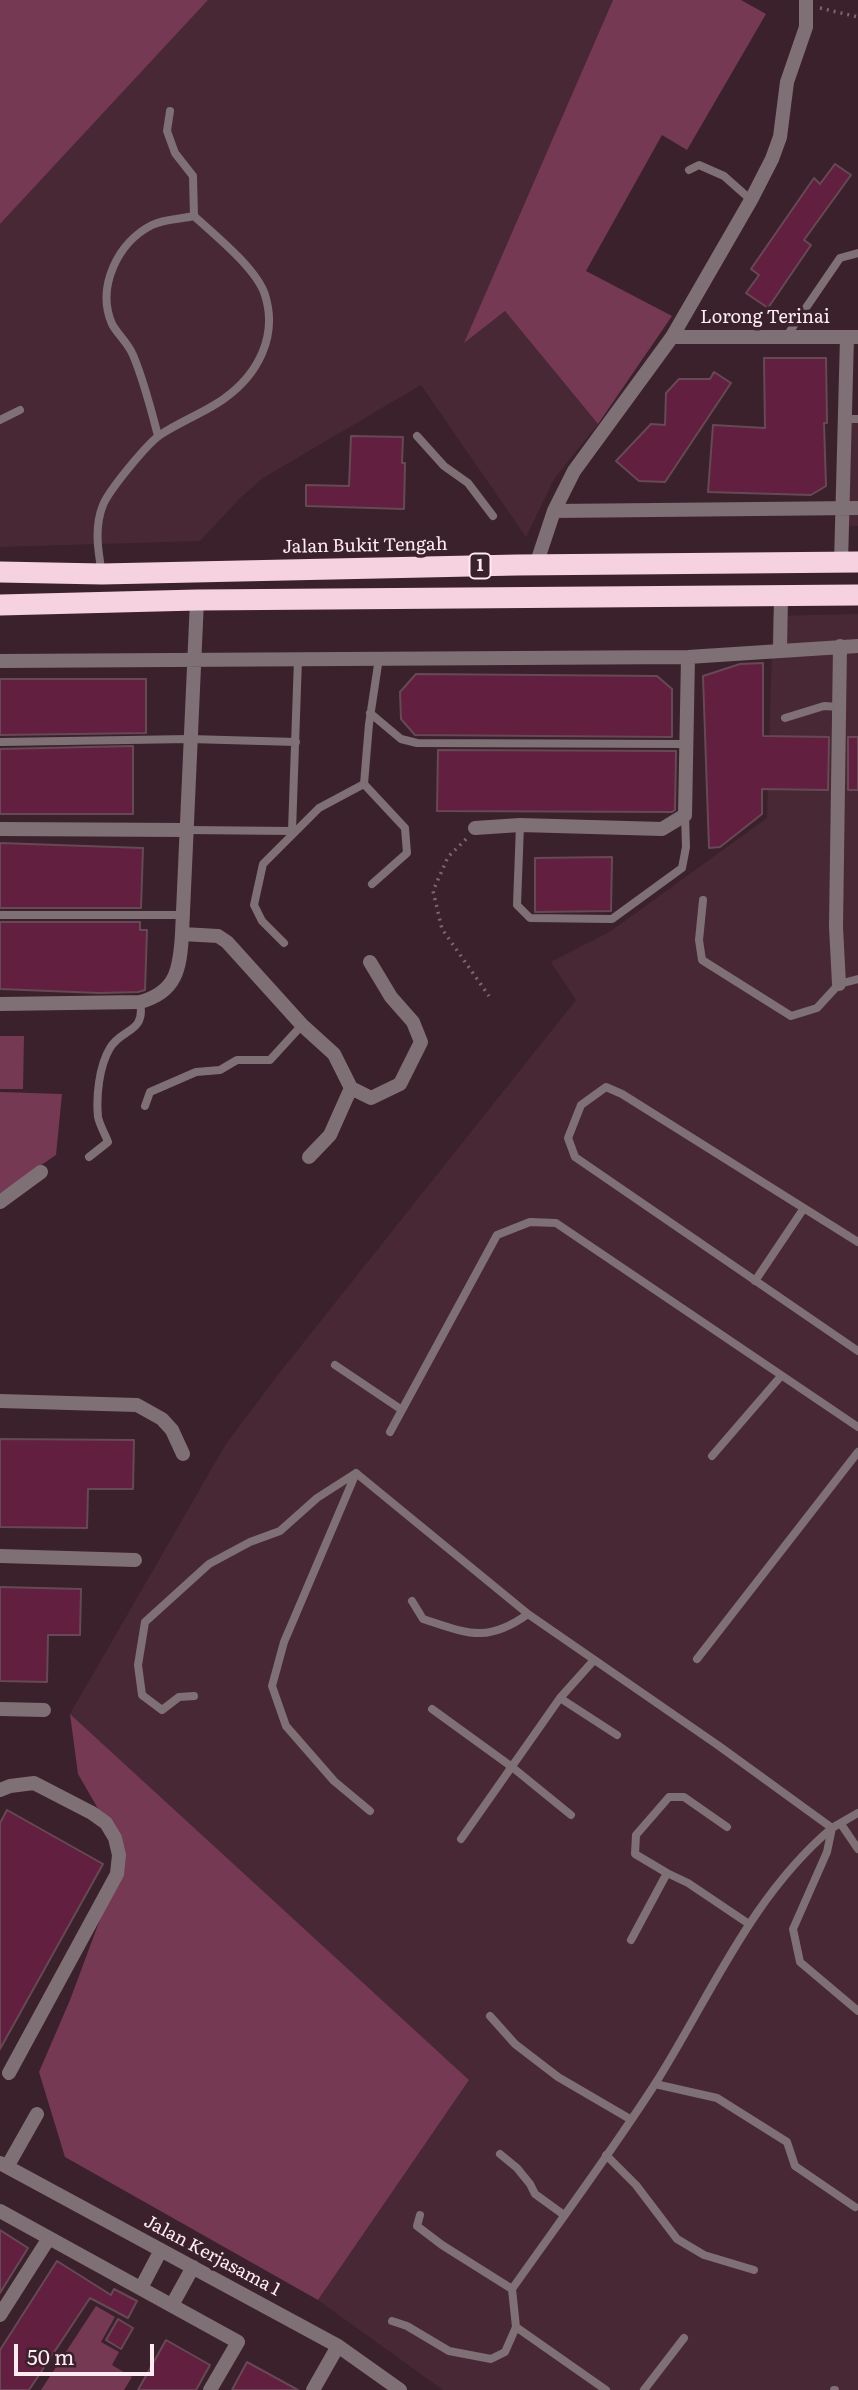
<!DOCTYPE html>
<style>
body{margin:0}
#map{position:relative;width:858px;height:2390px;overflow:hidden;background:#3b212c;font-family:Literata,serif}
canvas{display:block}
.scale{position:absolute;left:14px;top:2344px;width:140px;height:32px;box-sizing:border-box;border:4px solid #feebf2;border-top:0;padding-left:9px;font-size:21px;line-height:24px;white-space:nowrap;color:#feebf2;-webkit-text-stroke:5px #3b212c;paint-order:stroke}
</style>
<div id="map">
<canvas width="858" height="2390"></canvas>
<div class="scale">50 m</div>
</div>
<script>
const ctx = document.querySelector('canvas').getContext('2d');
ctx.lineJoin = 'round';
function paint(path, color) { ctx.fillStyle = color; ctx.fill(path, 'evenodd'); }
function strokePath(path, color, width, dash) { ctx.strokeStyle = color; ctx.lineWidth = width; ctx.lineCap = dash ? 'butt' : 'round'; ctx.setLineDash(dash || []); ctx.stroke(path); }
function drawText(font, color, halo, rows, align = 'center') {
  ctx.font = font + ' Literata,serif'; ctx.lineWidth = 7; ctx.setLineDash([]); ctx.textBaseline = 'middle'; ctx.strokeStyle = halo; ctx.fillStyle = color; for (const [text, x, y, turn = 0] of rows) {
    ctx.save(); ctx.translate(x, y); ctx.rotate((+turn || 0) * Math.PI / 180); ctx.textAlign = isNaN(turn) ? turn : align; if (halo) ctx.strokeText(text, 0, 0); ctx.fillText(text, 0, 0); ctx.restore();
  }
}
const built = new Path2D(`
 M208,0H613L465,341L505,311L598,424L554,479L526,537L421,385L263,478L240,498L200,541L0,547V224Z
 M838,415L858,416V526L837,527Z
 M858,614V2390H443L318,2300L469,2080L70,1714L226,1444L277,1376L576,1000L551,962L611,931L767,818L773,616Z`);
const green = new Path2D(`
 M0,0H208L0,224Z
 M613,0H741L766,14L687,150L662,135L586,271L672,316L598,424L505,311L464,343Z
 M0,1036H24L23,1089H0Z
 M0,1092L62,1094L56,1155L0,1193Z
 M70,1714L469,2080L318,2300L65,2157L39,2072L70,2000L117,1874L115,1838L78,1774Z
 M96,2306L115,2317L101,2342L119,2352L112,2365L132,2377L124,2390H41Z`);
const building = new Path2D(`
 M835,164L851,175L804,240L811,245L768,308L746,293L759,275L751,269L814,178L820,184Z
 M764,358H826L827,423H824L826,486L811,495L708,492L713,425L765,428Z
 M714,372L731,383L665,482L639,481L616,461L651,424L665,425L666,393L679,379H710Z
 M351,436L403,437L402,463H405L404,509L306,506V485L349,486Z
 M763,663V736L829,737L828,790L762,789V814L720,847L709,848L703,676L740,664Z
 M416,674L657,676L672,689V737L415,735L401,719L400,692Z
 M0,679H146V733L0,735Z
 M848,737H858V790H848Z
 M133,746V814H0V749Z
 M438,750L676,751L675,810L672,812L437,811Z
 M0,843L143,848L141,908H0Z
 M612,857L611,911L535,912V858Z
 M0,922H140V930H147L145,990L138,992L99,993L0,989Z
 M0,1439L134,1440L133,1489H88L87,1528L0,1527Z
 M0,1587L81,1589L80,1635H48L47,1682L0,1681Z
 M7,1810L103,1864L0,2049V1823Z
 M0,2230L28,2248L0,2293Z
 M57,2261L111,2295L114,2289L137,2301L128,2318L90,2298L29,2390H0V2350Z
 M118,2319L133,2328L121,2349L106,2340Z
 M166,2340L210,2365L196,2390H138Z
 M247,2362L298,2390H232Z`);
const path = new Path2D(`
 M820,8L858,17
 M466,839L448,857L433,891L442,929L489,996`);
const lane = new Path2D(`
 M689,170L699,165L724,176L751,200
 M786,337L840,258L858,253
 M845,419H858
 M0,420L20,410
 M158,436C151,409 144,381 133,355C128,343 118,335 112,324C96,287 118,242 152,225C164,219 181,219 194,216
 M417,436L444,466L468,483L493,516
 M102,574C98,551 94,527 103,505C109,490 147,444 160,435C181,421 206,412 225,398C258,374 278,336 265,295C257,269 215,235 194,216L193,176L175,153L167,131L170,111
 M370,713L401,739L417,743L686,744
 M785,718L824,706L839,707
 M0,742L190,739L296,742
 M520,825L517,905L530,918L612,919L682,868L686,847L685,815
 M186,830L292,831L298,659
 M372,884L407,853L405,828L364,784L369,724L379,658
 M703,900L699,940L702,960L791,1016L817,1008L839,984L858,979
 M0,915H182
 M284,943L262,921L254,905L263,864L319,808L364,784
 M145,1106L150,1092L196,1072L220,1070L237,1060H270L302,1025
 M89,1157L108,1142C105,1134 100,1126 98,1117C96,1097 99,1066 110,1048C122,1028 146,1033 140,1002
 M858,1242L622,1094L606,1087L581,1105L568,1138L575,1157L858,1351
 M755,1281L804,1208
 M335,1365L402,1410
 M390,1432L497,1235L530,1222L556,1223L858,1427
 M712,1456L781,1376
 M356,1473L284,1642L272,1686L286,1726L334,1781L370,1811
 M412,1601L423,1619C467,1633 486,1644 528,1614
 M697,1659L858,1452
 M194,1696L179,1697L162,1710L142,1695L138,1665L145,1622L209,1564L250,1542L280,1531L317,1498L356,1473L528,1614L719,1746L832,1828C751,1896 710,1997 655,2084C610,2154 560,2221 512,2289L516,2327L606,2390
 M560,1698L617,1735
 M432,1709L512,1767L571,1815
 M858,1813L832,1828L827,1852L793,1929L800,1962L858,2011
 M841,1824L858,1849
 M461,1839L560,1698L594,1660
 M667,1873L635,1854L636,1835L669,1797H684L727,1827
 M631,1940L667,1873L688,1883L749,1924
 M490,2016L515,2044L558,2077L630,2119
 M655,2084L717,2098L787,2142L795,2166L855,2207
 M500,2154L517,2168L530,2184L535,2194L564,2215
 M606,2155L636,2185L677,2239L704,2255L754,2270
 M420,2215L417,2226L442,2245L512,2289
 M392,2321L407,2326L449,2351L491,2359L505,2352L516,2327
 M644,2390L684,2338
 M834,2390H835`);
const street = new Path2D(`
 M672,337H858
 M554,511L858,508
 M841,563L847,337
 M536,565L554,511L574,471L672,337L751,200L772,159L780,137L787,82L806,27V0
 M780,650L781,596
 M0,661L688,657L858,646
 M475,828L520,825L662,829L685,815L688,657
 M0,829L186,830
 M182,934L218,936L227,942L302,1025L334,1054L351,1088L371,1098L400,1084L421,1042L413,1022L391,997L370,962
 M839,984L836,927L840,646
 M0,1004L140,1002C177,992 180,968 182,934L197,600
 M309,1157L330,1135L351,1088
 M0,1202L41,1172
 M0,1401L137,1405L162,1419L172,1430L183,1454
 M0,1556L135,1560
 M0,1709L44,1710
 M0,1790L10,1786L34,1783L92,1813L106,1823L115,1838L119,1855L117,1874L9,2073
 M0,2163L338,2346L400,2390
 M7,2167L37,2114
 M0,2211L238,2342L210,2390
 M141,2288L161,2250
 M172,2305L193,2267
 M0,2315L49,2238
 M313,2390L338,2346`);
const highway = new Path2D(`
 M0,572L102,574L517,565L858,562
 M0,605L197,600L858,595`);
const shields = [
 [480,566,21]
];
const shieldNames = [
 ["1",480,566]
];
const streetNames = [
 ["Lorong Terinai",765,318],
 ["Jalan Bukit Tengah",365,546,-1],
 ["Jalan Kerjasama 1",212,2256,28]
];
paint(built, '#492836');
paint(green, '#763954');
paint(building, '#621f3f');
strokePath(building, '#664954', 2);
strokePath(path, '#7e6670', 3.5, [2, 5]);
strokePath(lane, '#7f7075', 8);
strokePath(street, '#7f7075', 14);
strokePath(highway, '#f6d1df', 21);
for (const [x, y, w] of shields) { const box = new Path2D(); box.roundRect(x - w / 2, y - 12.5, w, 25, 5); ctx.fillStyle = '#3b212c'; ctx.fill(box); strokePath(box, '#feebf2', 2); }
drawText('bold 16px', '#feebf2', null, shieldNames);
drawText('18px', '#feebf2', '#3b212c', streetNames);
</script>
